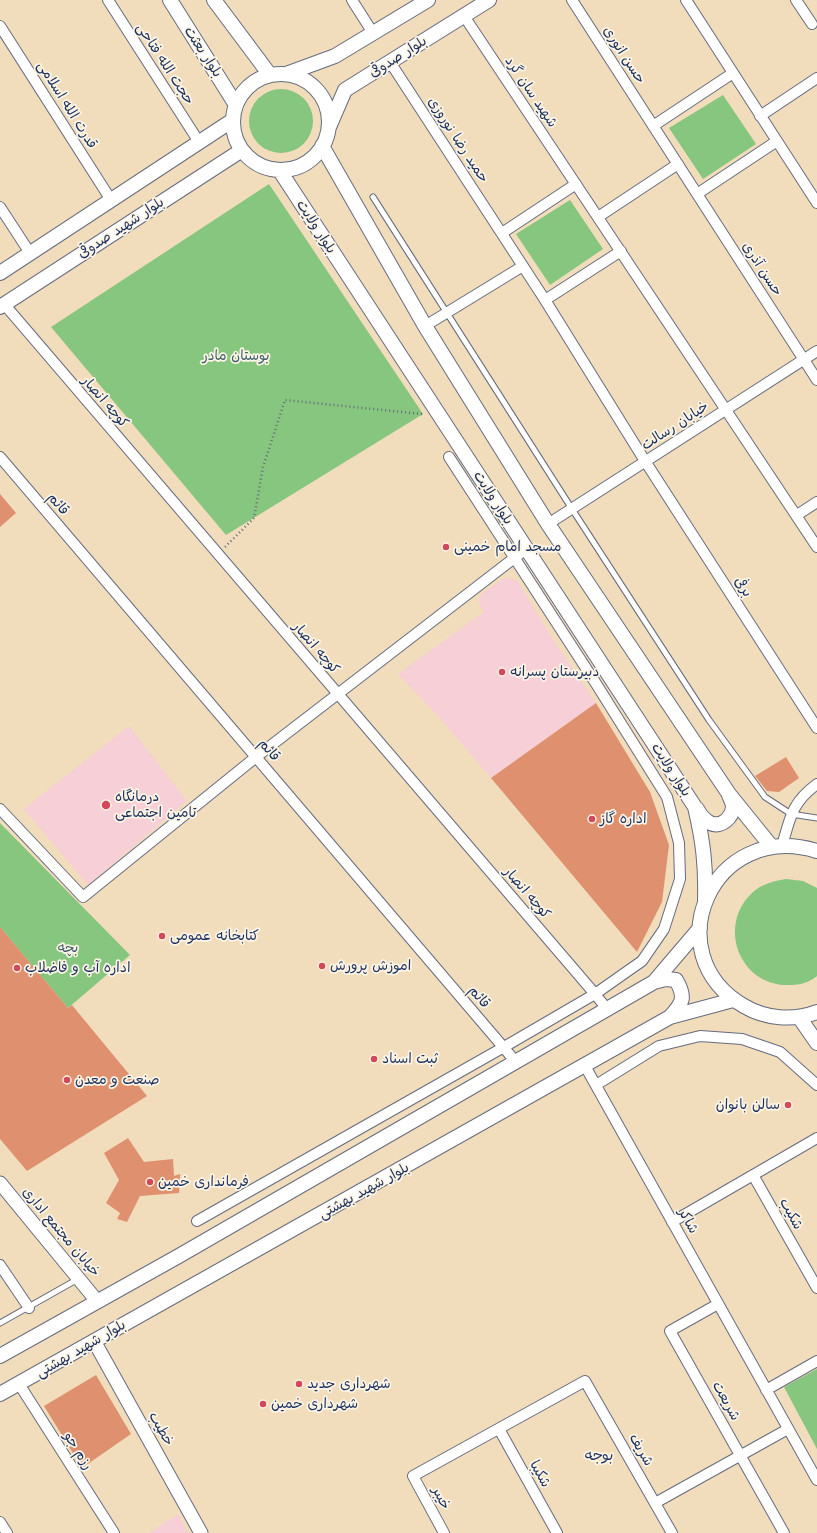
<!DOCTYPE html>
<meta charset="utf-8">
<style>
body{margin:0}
canvas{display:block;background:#f1dcbb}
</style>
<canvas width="817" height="1533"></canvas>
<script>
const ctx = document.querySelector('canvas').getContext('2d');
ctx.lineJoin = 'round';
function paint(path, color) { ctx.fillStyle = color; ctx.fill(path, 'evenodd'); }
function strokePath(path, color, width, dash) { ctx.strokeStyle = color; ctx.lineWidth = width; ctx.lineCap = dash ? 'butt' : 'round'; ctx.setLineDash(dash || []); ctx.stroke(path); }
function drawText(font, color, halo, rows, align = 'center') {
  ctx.font = font + ' "Comic Neue","Playpen Sans Arabic",sans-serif'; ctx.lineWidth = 3.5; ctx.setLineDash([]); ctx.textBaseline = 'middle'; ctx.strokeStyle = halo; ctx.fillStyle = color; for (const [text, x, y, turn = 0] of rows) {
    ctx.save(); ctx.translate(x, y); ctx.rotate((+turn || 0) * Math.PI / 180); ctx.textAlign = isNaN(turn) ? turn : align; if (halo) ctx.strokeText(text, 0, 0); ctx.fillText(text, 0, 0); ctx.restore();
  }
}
const built = new Path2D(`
 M505,578L517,580L555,643L596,703L491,778L439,717L398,674L484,612L478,602L482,593Z
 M129,726L187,801L88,885L24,809Z
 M178,1514L188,1533H149Z`);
const green = new Path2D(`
 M249 121a32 32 0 1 1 64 0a32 32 0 1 1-64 0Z
 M723,95L756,144L703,179L669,128Z
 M269,184L423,414L226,535L51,327Z
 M570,200L603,249L550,285L516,234Z
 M0,823L130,955L68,1008L0,927Z
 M786,879L803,881L817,888V976C810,982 800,985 791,985C741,988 716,927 752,893C761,884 774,881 786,879Z
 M817,1369V1449L784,1387Z`);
const building = new Path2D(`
 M0,494L16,513L0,527Z
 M596,703L650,792L669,845L662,902L637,952L491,778Z
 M786,757L799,778L779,792L767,791L755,776Z
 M0,927L68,1008L72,1005L147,1096L27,1171L0,1139Z
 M128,1138L144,1162L173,1159L174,1176L180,1174L179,1193L140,1196L127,1222L117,1219L120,1213L106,1203L119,1180L104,1153Z
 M96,1375L131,1434L82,1468L44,1406Z`);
const path = new Path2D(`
 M225,547L254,518L263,467L285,400L422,414`);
const service = new Path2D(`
 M373,197L572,509L709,720L765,797L791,814L817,818
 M0,1323L78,1279`);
const minor = new Path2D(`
 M108,0L199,142
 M352,0L373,33
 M572,0L817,380
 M686,0L817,203
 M796,0L812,24
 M464,16L817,547
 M0,26L111,200
 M390,62L545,300L621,251
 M760,116L817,78
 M653,126L733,73
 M697,194L777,141
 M0,207L30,253
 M598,217L678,164
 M502,233L576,184
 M545,300L645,461L817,728
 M4,304L595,994L607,1009
 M425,326L523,266
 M0,457L516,1062
 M797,515L817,502
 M548,524L817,351
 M0,809L83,897L256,757L526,549
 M782,846C790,818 792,802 817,784
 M585,1066L817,1480
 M596,1085L659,1046L700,1036L742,1039L780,1052L817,1085
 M753,1175L817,1288
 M197,1221L504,1047L595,994L642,961L664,929L680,879L679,843L667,797L595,682L449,457
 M672,1222L817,1138
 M0,1265L29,1308
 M718,1304L670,1331L784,1533
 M19,1384L114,1533
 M766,1390L817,1361
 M499,1429L557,1533
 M655,1503L788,1429
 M0,1522L7,1533
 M444,1533L413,1476L585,1381L672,1533`);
const tertiary = new Path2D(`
 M0,1183L97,1301
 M94,1341L201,1533`);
const secondary = new Path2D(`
 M170,0L236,105
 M214,0L270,75
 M286,74L335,56L428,0
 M233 122a48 48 0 1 1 96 0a48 48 0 1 1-96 0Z
 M329,127L345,90L489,0
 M322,146L425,326L548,524L729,794L771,846
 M280,171L695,807C703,841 706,865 705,900
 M0,273L233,120
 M0,307L242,150
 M697,809C700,815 704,820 710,823C721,828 732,818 733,807C733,803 730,798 729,795
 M817,851C712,819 654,954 744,1006C766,1019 793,1021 817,1012
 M654,982L666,979L676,980C686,997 683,1003 670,1017
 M799,1017L817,1043
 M0,1356L177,1257L654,982L700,928
 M0,1394L670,1017L733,1000`);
const markers = [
 [446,547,4,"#d1495b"],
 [502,672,4,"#d1495b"],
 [106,805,5,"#d1495b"],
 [592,819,4,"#d1495b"],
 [162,936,4,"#d1495b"],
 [322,966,4,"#d1495b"],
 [17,968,4,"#d1495b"],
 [374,1059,4,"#d1495b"],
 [67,1080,4,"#d1495b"],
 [788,1105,4,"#d1495b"],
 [150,1182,4,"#d1495b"],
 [299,1384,4,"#d1495b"],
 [263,1404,4,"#d1495b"]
];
const streetNames = [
 ["بلوار بعثت",203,52,57],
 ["حسن انوری",624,55,57],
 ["بلوار صدوقی",398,57,-32],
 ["حجت الله فتاحی",165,64,57],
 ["شهید سان گرد",531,92,56],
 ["قدرت الله اسلامی",67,105,58],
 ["حمید رضا نوروزی",458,140,57],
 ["بلوار ولایت",316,227,57],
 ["بلوار شهید صدوقی",121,228,-33],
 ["حسن آذری",762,269,57],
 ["کوچه انصار",105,402,49],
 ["خیابان رسالت",675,426,-33],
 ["بلوار ولایت",493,498,57],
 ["قائم",58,504,49],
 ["برفی",743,587,57],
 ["کوچه انصار",316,648,49],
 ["قائم",269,750,49],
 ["بلوار ولایت",671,770,57],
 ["کوچه انصار",527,893,49],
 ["قائم",479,997,49],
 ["بلوار شهید بهشتی",364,1191,-29],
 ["شکیب",791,1214,61],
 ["شاکر",688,1221,61],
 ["خیابان مجتمع اداری",61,1232,50],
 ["بلوار شهید بهشتی",81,1349,-30],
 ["شریعت",726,1401,61],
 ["خطیب",161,1429,61],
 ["شریف",641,1450,60],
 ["رزم جو",78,1451,58],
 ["شکیبا",540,1474,61],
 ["خیبر",441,1498,62]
];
const parkNames = [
 ["بوستان مادر",236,356],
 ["بچه",68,948]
];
const poiNames = [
 ["مسجد امام خمینی",454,547],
 ["دبیرستان پسرانه",510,672],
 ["درمانگاه",115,797],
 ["تامین اجتماعی",115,813],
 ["اداره گاز",600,819],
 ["کتابخانه عمومی",170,936],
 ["اموزش پرورش",330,966],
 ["اداره آب و فاضلاب",25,968],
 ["ثبت اسناد",382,1059],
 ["صنعت و معدن",75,1080],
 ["سالن بانوان",780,1105,"right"],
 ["فرمانداری خمین",158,1182],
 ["شهرداری جدید",307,1384],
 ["شهرداری خمین",271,1404]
];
const neighbourhoodNames = [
 ["بوجه",599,1456]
];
paint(built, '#f6cfd7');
paint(green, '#86c67e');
paint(building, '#df916f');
strokePath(service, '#666c7f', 7);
strokePath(minor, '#666c7f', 12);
strokePath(tertiary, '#666c7f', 15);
strokePath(secondary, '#666c7f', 16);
strokePath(path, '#666c7f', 2.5, [1, 3]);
strokePath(service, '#fff', 5);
strokePath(minor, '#fff', 10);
strokePath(tertiary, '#fff', 13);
strokePath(secondary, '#fff', 14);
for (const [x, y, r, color] of markers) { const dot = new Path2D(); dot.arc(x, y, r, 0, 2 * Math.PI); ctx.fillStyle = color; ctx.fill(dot); strokePath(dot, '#fcf5e5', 1.5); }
drawText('14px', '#1b2f5e', '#fcf5e5', streetNames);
drawText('14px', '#3b5c68', '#fcf5e5', parkNames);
drawText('14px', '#1b2f5e', '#fcf5e5', poiNames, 'left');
drawText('15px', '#1b2f5e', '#fcf5e5', neighbourhoodNames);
</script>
